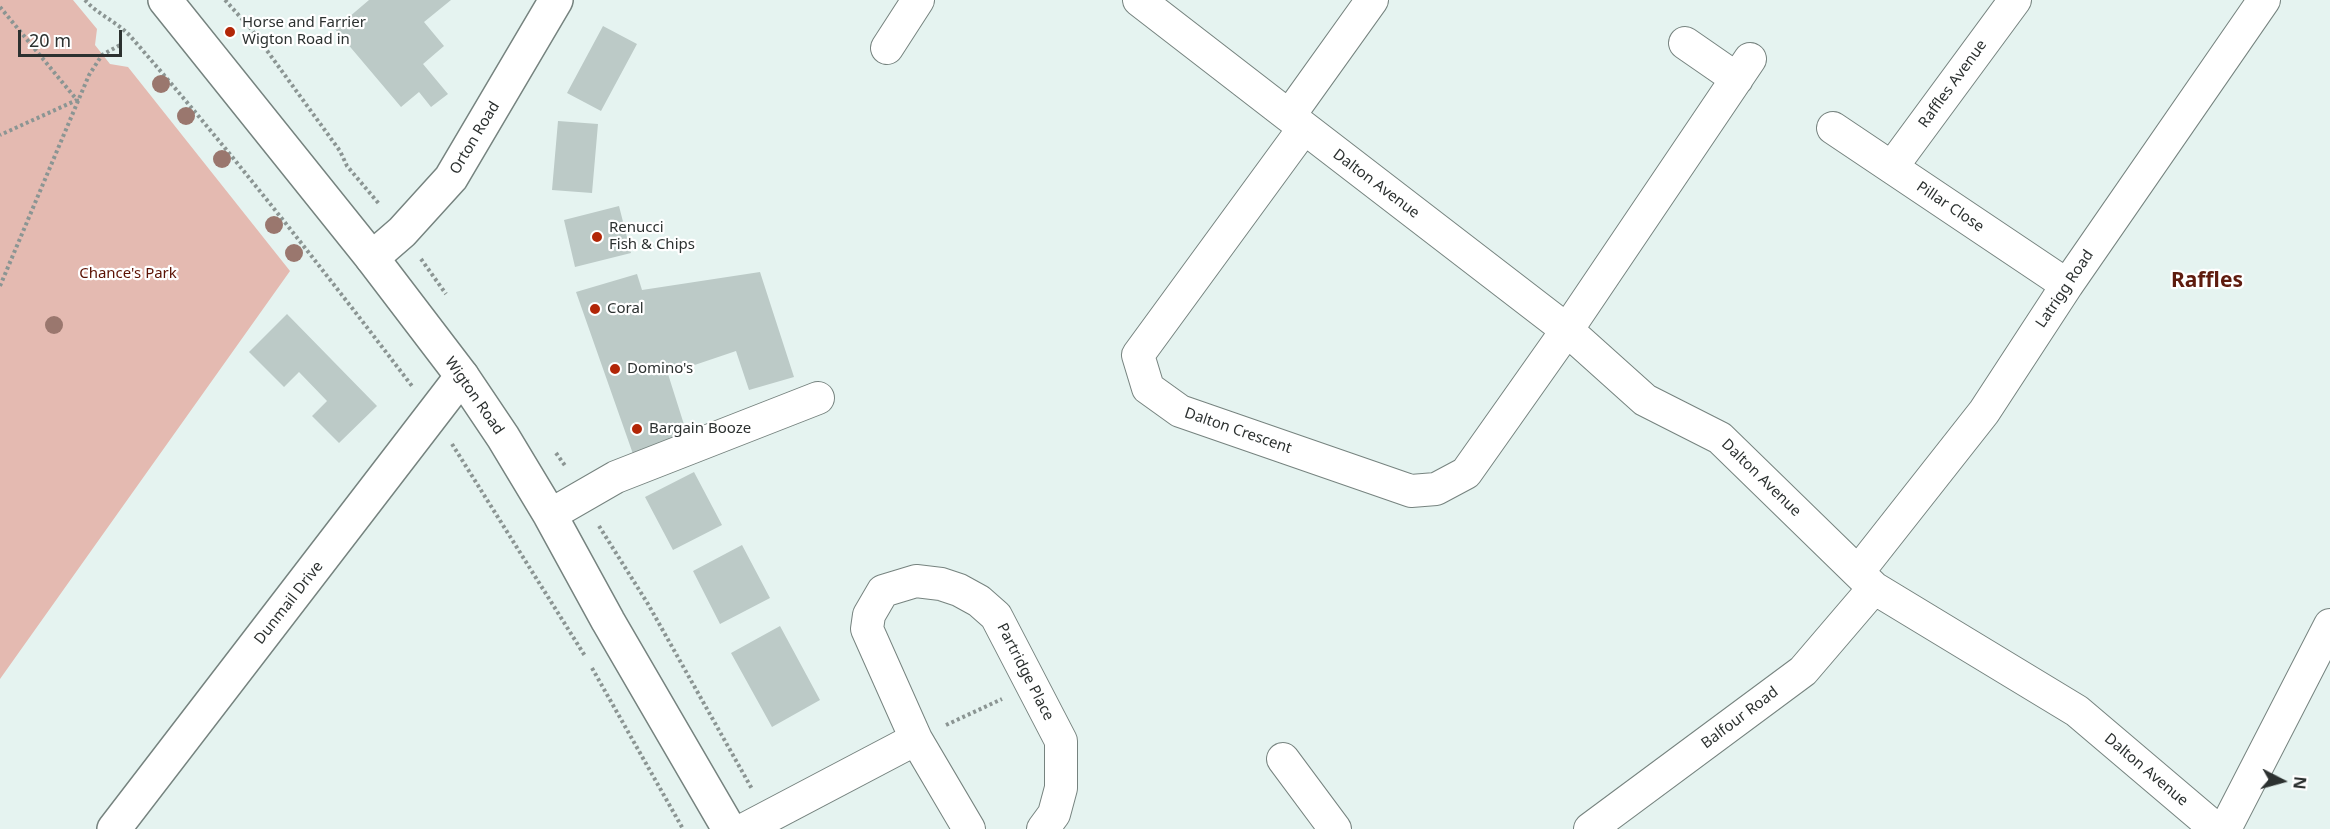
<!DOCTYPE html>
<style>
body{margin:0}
#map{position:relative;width:2330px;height:829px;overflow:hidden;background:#e5f3f0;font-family:"Noto Sans",sans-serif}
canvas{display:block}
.north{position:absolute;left:2252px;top:751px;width:60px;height:60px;-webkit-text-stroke:4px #fff;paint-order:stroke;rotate:96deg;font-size:16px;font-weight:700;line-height:24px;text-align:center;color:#2c3130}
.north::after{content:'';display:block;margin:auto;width:21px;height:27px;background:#2c3130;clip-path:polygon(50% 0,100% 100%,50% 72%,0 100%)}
.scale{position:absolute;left:18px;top:30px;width:104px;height:27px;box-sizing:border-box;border:3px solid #2c3130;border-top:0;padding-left:8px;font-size:18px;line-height:21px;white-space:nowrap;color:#2c3130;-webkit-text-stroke:4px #fff;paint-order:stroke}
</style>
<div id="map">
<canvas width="2330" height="829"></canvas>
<div class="north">N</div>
<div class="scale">20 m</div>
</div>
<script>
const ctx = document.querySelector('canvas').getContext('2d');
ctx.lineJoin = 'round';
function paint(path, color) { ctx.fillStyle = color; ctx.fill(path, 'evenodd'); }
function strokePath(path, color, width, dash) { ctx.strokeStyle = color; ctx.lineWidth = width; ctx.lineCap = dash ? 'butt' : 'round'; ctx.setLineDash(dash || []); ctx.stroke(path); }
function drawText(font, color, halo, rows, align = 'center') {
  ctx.font = font + ' "Noto Sans",sans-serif'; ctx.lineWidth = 4.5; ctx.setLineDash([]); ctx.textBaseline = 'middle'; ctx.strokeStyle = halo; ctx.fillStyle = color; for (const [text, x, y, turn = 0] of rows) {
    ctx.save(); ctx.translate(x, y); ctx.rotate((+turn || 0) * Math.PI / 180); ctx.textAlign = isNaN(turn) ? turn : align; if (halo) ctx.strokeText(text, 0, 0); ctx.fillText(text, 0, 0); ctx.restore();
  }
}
const green = new Path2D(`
 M0,0H73L97,29L95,45L110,64L128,67L290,271L0,679Z`);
const building = new Path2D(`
 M369,0H451L424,22L444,46L423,64L448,94L431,107L419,92L401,107L335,29Z
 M603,26L637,44L601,111L567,93Z
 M558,121L598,124L592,193L552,190Z
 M619,206L631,253L575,267L564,220Z
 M760,272L794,377L749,390L736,351L668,374L687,434L633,454L576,292L637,274L642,290Z
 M287,314L377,406L339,443L312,416L327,401L299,372L284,387L249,352Z
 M694,472L722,525L673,550L645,497Z
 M742,545L770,598L720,624L693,571Z
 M780,626L820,700L772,727L731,653Z`);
const path = new Path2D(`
 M85,0C98,15 118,22 131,37C229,149 321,267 412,386
 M225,0L252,30L340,151L347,166L380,205
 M0,7L77,100L0,135
 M421,259L446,294
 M0,286L89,75L102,55L120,45
 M452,444L585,656
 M556,453L566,467
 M599,526L648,604L752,789
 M592,668L683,829
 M946,725L1002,699`);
const minor = new Path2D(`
 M1139,0L1289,116
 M1372,0L1289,116L1567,330L1645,400L1720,438L1874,588L2077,711L2216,829
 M1685,43L1737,79
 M887,48L918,0
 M1304,128L1138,355L1148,388L1180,411L1411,491L1436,489L1466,473L1567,330L1750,59
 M1833,128L2067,285
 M1892,167L2015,0
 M550,515L616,477L818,398
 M1858,572L1984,412L2067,285L2264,0
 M1283,759L1335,829
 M745,829L916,739
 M969,829L916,739L867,629L869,615L883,591L916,581L941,584L959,590L979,601L996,616L1061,741V788L1054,814L1043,829
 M1590,829L1803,671L1874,588
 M2225,829L2330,625`);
const tertiary = new Path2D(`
 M372,258L402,232L451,178L556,0
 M114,829L462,376`);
const primary = new Path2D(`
 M165,0L372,258L462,376L503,437L550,515L608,621L729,829`);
const trees = [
 [161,84],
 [186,116],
 [222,159],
 [274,225],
 [294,253],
 [54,325]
];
const markers = [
 [230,32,6,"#b22607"],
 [597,237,6,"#b22607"],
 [595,309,6,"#b22607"],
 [615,369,6,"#b22607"],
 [637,429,6,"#b22607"]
];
const poiNames = [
 ["Horse and Farrier",242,23],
 ["Wigton Road in",242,40],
 ["Renucci",609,228],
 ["Fish & Chips",609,245],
 ["Coral",607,309],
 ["Domino's",627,369],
 ["Bargain Booze",649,429]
];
const streetNames = [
 ["Raffles Avenue",1953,84,-54],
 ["Orton Road",475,138,-59],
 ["Dalton Avenue",1376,184,37],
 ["Pillar Close",1950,207,34],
 ["Latrigg Road",2065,289,-56],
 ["Wigton Road",474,396,55],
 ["Dalton Crescent",1238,431,19],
 ["Dalton Avenue",1761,478,44],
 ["Dunmail Drive",289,603,-52],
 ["Partridge Place",1025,672,63],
 ["Balfour Road",1740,718,-37],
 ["Dalton Avenue",2146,770,40]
];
const parkNames = [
 ["Chance's Park",128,274]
];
const districtNames = [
 ["Raffles",2207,281]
];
paint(green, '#e4bab1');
paint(building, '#bccac7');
strokePath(minor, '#76837f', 34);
strokePath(tertiary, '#76837f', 36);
strokePath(primary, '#76837f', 36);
strokePath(path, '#8b9593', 4, [3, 3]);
strokePath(minor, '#fff', 32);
strokePath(tertiary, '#fff', 33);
strokePath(primary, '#fff', 33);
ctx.fillStyle = '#9a776e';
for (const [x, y] of trees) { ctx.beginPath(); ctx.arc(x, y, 9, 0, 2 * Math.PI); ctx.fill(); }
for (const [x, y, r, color] of markers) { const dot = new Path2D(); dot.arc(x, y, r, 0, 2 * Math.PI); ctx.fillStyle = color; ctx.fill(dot); strokePath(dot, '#fff', 2); }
drawText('15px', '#2c3130', '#fff', poiNames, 'left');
drawText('15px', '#2c3130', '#fff', streetNames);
drawText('15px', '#5c1204', '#fff', parkNames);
drawText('bold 21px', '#5e1b0e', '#fff', districtNames);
</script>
